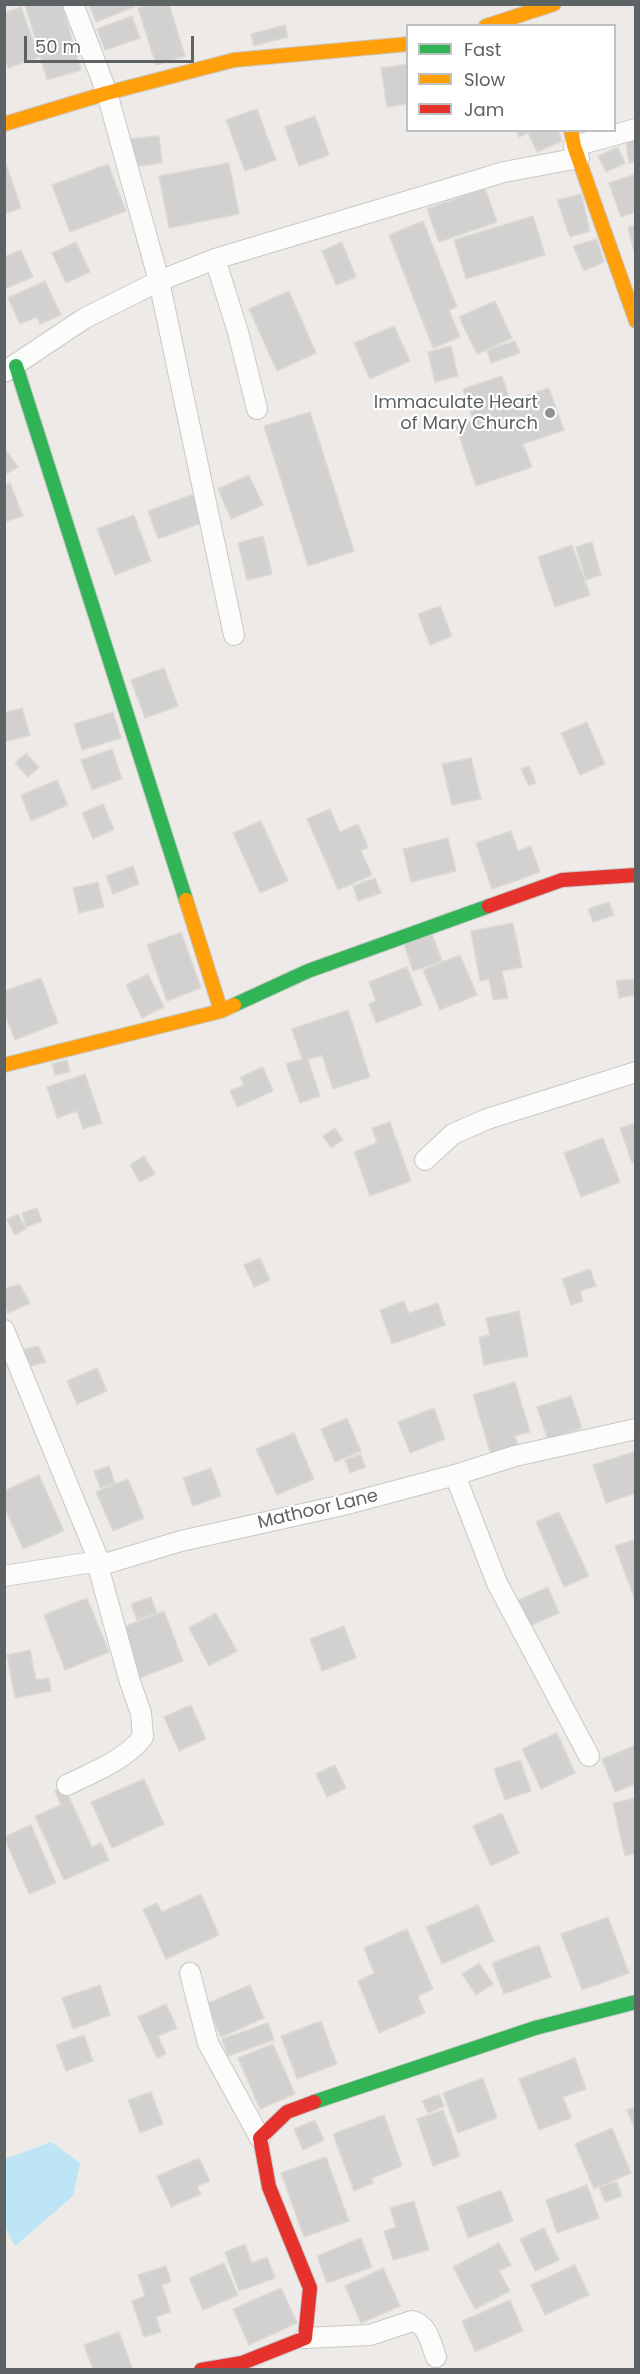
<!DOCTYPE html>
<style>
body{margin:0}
#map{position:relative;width:640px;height:2374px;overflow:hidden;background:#edeae7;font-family:Poppins,sans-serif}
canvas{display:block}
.frame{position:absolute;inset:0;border:6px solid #5d6265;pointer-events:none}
.legend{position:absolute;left:406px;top:24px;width:210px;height:108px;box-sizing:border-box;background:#fff;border:2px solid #bec0c1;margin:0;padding:8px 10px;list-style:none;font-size:18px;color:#5d6265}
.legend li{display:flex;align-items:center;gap:12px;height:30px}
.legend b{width:30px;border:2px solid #bec0c1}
.scale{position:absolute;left:24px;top:36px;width:170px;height:27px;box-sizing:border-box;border:3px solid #5d6265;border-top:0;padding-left:8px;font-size:18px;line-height:21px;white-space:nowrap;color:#5d6265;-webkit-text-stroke:4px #fff;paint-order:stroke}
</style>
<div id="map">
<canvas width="640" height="2374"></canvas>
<div class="frame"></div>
<ul class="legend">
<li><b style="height:8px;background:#30b455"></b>Fast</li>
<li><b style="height:8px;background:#ff9f0a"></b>Slow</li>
<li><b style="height:8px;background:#e5322d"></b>Jam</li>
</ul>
<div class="scale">50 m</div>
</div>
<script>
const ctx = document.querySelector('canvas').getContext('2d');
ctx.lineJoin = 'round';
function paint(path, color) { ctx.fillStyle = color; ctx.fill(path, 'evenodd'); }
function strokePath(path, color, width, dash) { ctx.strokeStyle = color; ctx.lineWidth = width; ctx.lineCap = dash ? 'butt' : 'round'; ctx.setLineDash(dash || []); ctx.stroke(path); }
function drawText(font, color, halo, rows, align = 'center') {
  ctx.font = font + ' Poppins,sans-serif'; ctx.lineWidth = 4.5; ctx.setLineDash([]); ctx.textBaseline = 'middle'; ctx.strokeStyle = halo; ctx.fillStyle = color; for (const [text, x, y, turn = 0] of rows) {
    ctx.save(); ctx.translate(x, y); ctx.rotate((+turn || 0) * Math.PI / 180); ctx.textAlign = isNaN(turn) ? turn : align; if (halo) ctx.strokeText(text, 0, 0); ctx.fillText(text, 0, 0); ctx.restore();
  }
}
const water = new Path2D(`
 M51,2142L80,2163L73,2196L15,2246L5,2227V2159Z`);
const building = new Path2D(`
 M25,4H62L81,70L47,80Z
 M89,4H133L134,7L96,22Z
 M150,4H169L185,56L156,65L138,8Z
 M21,7L39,57L8,68L4,58V13Z
 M132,16L140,38L105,50L97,29Z
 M285,25L288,37L254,46L251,34Z
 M408,64V104L387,107L381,68Z
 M257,109L276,160L245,171L226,120Z
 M315,116L329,155L299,166L285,127Z
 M516,130H558L562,141L537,152L528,133L519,137Z
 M636,135V162L629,163L625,136Z
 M159,136L162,163L131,167L128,139Z
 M618,147L625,163L606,172L598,156Z
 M4,158L21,208L4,214Z
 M229,163L239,214L169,228L159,176Z
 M108,164L126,211L70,232L52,185Z
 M636,174V212L621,217L609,183Z
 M485,188L497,222L439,242L427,209Z
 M581,194L590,231L570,237L557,200Z
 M533,216L545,255L466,279L454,240Z
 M423,221L457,307L449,310L460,337L433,348L389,235Z
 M636,225V260L628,227Z
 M597,239L604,262L584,271L573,246Z
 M76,242L90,272L66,283L52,253Z
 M342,242L356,277L336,285L322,251Z
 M21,250L33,277L4,289V257Z
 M45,281L61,315L40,324L37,317L20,324L8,298Z
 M289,291L316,353L277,371L249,309Z
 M495,301L512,338L477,354L459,317Z
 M394,326L410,361L370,379L354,343Z
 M515,341L520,353L491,363L487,350Z
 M451,346L458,376L435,382L428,352Z
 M502,376L510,401L549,388L564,430L523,444L532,467L476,486L456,426L473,420L463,389Z
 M310,412L354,551L308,566L264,426Z
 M4,447L18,467L4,475Z
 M249,475L263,505L231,519L218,489Z
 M10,483L23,516L4,522V486Z
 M194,494L204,522L158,539L148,511Z
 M134,515L151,561L115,575L97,529Z
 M263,536L272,574L247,580L238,543Z
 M592,542L601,575L586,580L576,547Z
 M572,545L590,595L555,607L538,557Z
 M440,606L452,636L430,645L418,614Z
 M164,668L178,706L145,718L131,680Z
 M22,708L30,735L5,742L4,713Z
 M113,712L121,738L82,750L74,724Z
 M587,722L605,764L580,775L561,733Z
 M112,749L122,779L92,790L81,760Z
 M26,753L39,767L28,777L15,763Z
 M471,758L481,799L452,805L442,764Z
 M529,766L536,783L529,786L521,769Z
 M57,780L68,805L31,821L21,795Z
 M103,804L114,829L93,839L82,813Z
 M330,809L340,832L358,824L368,847L361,851L372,875L338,890L307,819Z
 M261,821L288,881L260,893L233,833Z
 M511,831L518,851L531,846L540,872L492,889L476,843Z
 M448,838L456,871L411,882L403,849Z
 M133,866L139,884L113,894L106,876Z
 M375,878L381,893L358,901L353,886Z
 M98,882L104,907L79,913L73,888Z
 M609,902L614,915L593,922L588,909Z
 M513,923L522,967L502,971L508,998L493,1000L489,979L480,981L471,931Z
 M431,931L442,961L413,971L403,941Z
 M181,932L201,988L167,1001L147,945Z
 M460,955L477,995L440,1010L423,970Z
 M407,967L422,1005L376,1023L369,1004L376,1001L369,982Z
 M148,974L164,1007L142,1018L126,985Z
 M41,978L58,1023L15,1040L4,1012V991Z
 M636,979V995L619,998L616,981Z
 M348,1010L370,1077L333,1089L322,1055L308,1060L320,1096L300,1103L286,1064L302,1059L292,1029Z
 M67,1060L70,1072L55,1075L52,1064Z
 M263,1067L273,1091L237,1107L230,1091L244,1085L240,1077Z
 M85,1074L102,1123L83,1129L77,1111L57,1118L47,1087Z
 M390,1122L411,1181L370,1196L354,1152L377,1143L372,1128Z
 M636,1123V1162L632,1163L620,1128Z
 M335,1128L343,1140L331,1148L323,1136Z
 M603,1138L620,1182L581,1197L564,1153Z
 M144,1156L155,1174L140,1182L130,1165Z
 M37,1208L42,1221L26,1227L22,1213Z
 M18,1214L26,1229L15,1235L7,1220Z
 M260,1258L270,1280L254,1287L244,1265Z
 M590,1269L596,1286L580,1291L583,1301L571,1305L562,1279Z
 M19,1284L30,1303L8,1313L4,1305V1289Z
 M404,1301L409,1313L438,1303L445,1325L392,1344L380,1310Z
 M519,1311L528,1356L484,1365L479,1337L490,1335L486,1318Z
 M38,1346L46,1362L23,1368L18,1351Z
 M97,1368L107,1391L77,1404L67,1381Z
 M515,1382L530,1432L515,1436L518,1447L491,1455L473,1395Z
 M571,1396L582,1428L548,1440L537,1407Z
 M434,1408L445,1439L410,1453L398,1422Z
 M347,1418L361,1451L335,1462L321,1429Z
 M294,1433L314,1479L277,1495L256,1449Z
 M636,1451V1493L606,1503L593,1465Z
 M361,1454L365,1467L350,1473L345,1460Z
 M109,1466L115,1483L100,1488L94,1471Z
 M211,1468L221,1496L193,1506L183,1478Z
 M39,1475L64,1531L23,1549L4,1506V1491Z
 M128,1479L144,1518L113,1531L96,1492Z
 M559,1512L589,1576L564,1587L536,1522Z
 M636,1539V1603L615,1546Z
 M548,1587L559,1613L525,1628L513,1603Z
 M151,1597L157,1613L137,1620L131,1604Z
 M87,1598L109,1652L65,1670L44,1615Z
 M164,1611L183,1661L137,1679L118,1629Z
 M216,1613L237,1651L209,1666L189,1628Z
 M344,1626L356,1658L322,1671L310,1639Z
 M30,1650L36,1680L49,1678L51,1691L15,1698L7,1655Z
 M191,1705L206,1739L179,1751L164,1717Z
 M557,1733L575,1773L541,1789L522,1749Z
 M636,1745V1784L615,1792L602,1759Z
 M520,1760L531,1791L505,1800L494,1769Z
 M335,1765L346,1788L327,1797L316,1774Z
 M144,1779L164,1824L112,1848L91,1802Z
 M64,1786L92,1847L101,1843L109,1860L64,1880L35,1816L61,1805L55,1791Z
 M636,1798V1853L625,1856L613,1803Z
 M502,1813L519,1853L491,1866L473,1826Z
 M31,1825L56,1883L29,1894L4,1837Z
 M201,1894L219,1935L166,1959L143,1909L157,1903L162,1912Z
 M478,1905L494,1941L442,1964L426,1927Z
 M608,1917L629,1973L582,1990L561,1934Z
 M407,1929L433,1989L418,1996L425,2013L379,2033L358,1981L374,1973L364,1948Z
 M539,1945L551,1977L504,1994L492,1963Z
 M479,1963L493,1984L476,1995L462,1974Z
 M100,1985L110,2015L73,2029L62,1998Z
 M250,1985L264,2018L221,2037L206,2004Z
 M166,2004L177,2028L158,2036L166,2054L157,2058L138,2017Z
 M321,2021L337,2064L297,2079L281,2036Z
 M268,2023L274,2040L228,2056L222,2039Z
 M84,2035L93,2061L66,2071L56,2045Z
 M273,2044L295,2094L260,2109L238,2058Z
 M575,2058L586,2089L563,2097L571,2118L539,2130L519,2079Z
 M483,2078L497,2118L458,2133L443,2093Z
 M151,2092L163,2124L140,2133L128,2100Z
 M439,2094L444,2106L428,2113L422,2101Z
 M636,2107V2133L627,2110Z
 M443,2110L460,2156L433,2166L417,2119Z
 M384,2115L402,2166L372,2178L373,2183L354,2191L333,2134Z
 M315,2120L324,2140L303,2150L294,2129Z
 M612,2128L631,2173L594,2189L575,2144Z
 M326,2157L349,2221L304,2237L281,2173Z
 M199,2158L210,2181L197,2186L201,2194L171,2207L157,2176Z
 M617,2182L622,2196L605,2202L599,2187Z
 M587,2185L599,2218L557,2233L546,2200Z
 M501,2190L513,2221L468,2238L457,2207Z
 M414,2201L429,2250L393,2260L384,2231L396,2227L390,2208Z
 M544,2228L559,2260L535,2271L520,2239Z
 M361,2238L372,2267L327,2283L317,2256Z
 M499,2243L511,2265L499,2271L510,2291L475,2309L453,2267Z
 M245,2244L252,2263L267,2257L275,2278L239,2291L225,2252Z
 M224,2263L238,2295L203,2310L189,2278Z
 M575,2265L589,2295L545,2315L531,2285Z
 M166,2266L171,2282L162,2285L171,2312L156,2317L161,2332L144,2337L132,2301L145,2296L138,2275Z
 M383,2268L400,2306L361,2323L345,2286Z
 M281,2288L297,2323L249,2345L233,2309Z
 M510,2300L523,2331L475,2352L462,2321Z
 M119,2332L133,2370H93L84,2345Z`);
const street = new Path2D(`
 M73,4L107,93L159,281L234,635
 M574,146L636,129
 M215,259L238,332L257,409
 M4,372L85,318L159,281L215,259L504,172L579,158
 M425,1160L453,1134L487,1119L636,1072
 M4,1330L99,1561
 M455,1475L497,1583L589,1756
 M4,1576L99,1561L98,1566L181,1541L343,1505L455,1475L515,1456L636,1429
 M67,1785C93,1772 124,1761 143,1737L141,1713L130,1682L98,1566
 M190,1973L208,2043L260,2138
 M305,2338L370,2335L412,2321C428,2324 431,2344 436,2357`);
const fast = new Path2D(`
 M16,366L186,900
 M234,1005L308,971L489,906
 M314,2102L535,2028L636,2002`);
const slow = new Path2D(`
 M486,26L554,4
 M4,124L107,93L234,60L408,44
 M571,130L574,146L636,321
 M186,900L221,1011
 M4,1065L221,1011L234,1005`);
const jam = new Path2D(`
 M489,906L562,880L636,875
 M201,2370L242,2363L305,2338L310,2288L269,2187L260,2138L287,2112L314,2102`);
const markers = [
 [550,413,6,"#8f9292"]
];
const poiNames = [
 ["Immaculate Heart",538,403],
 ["of Mary Church",538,424]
];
const streetNames = [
 ["Mathoor Lane",318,1510,-13]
];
paint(water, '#bde5f5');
paint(building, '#d3d1d0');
strokePath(building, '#dcdad6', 1.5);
strokePath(street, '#c8c8c8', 22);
strokePath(fast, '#c8c8c8', 16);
strokePath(slow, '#c8c8c8', 16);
strokePath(jam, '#c8c8c8', 16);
strokePath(street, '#fcfcfb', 20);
strokePath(fast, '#30b455', 14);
strokePath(slow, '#ff9f0a', 14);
strokePath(jam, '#e5322d', 14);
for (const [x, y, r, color] of markers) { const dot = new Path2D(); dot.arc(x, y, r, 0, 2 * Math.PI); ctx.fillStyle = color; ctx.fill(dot); strokePath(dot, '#fff', 2); }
drawText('18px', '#5d6265', '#fff', poiNames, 'right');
drawText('18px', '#5d6265', '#fff', streetNames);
</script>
